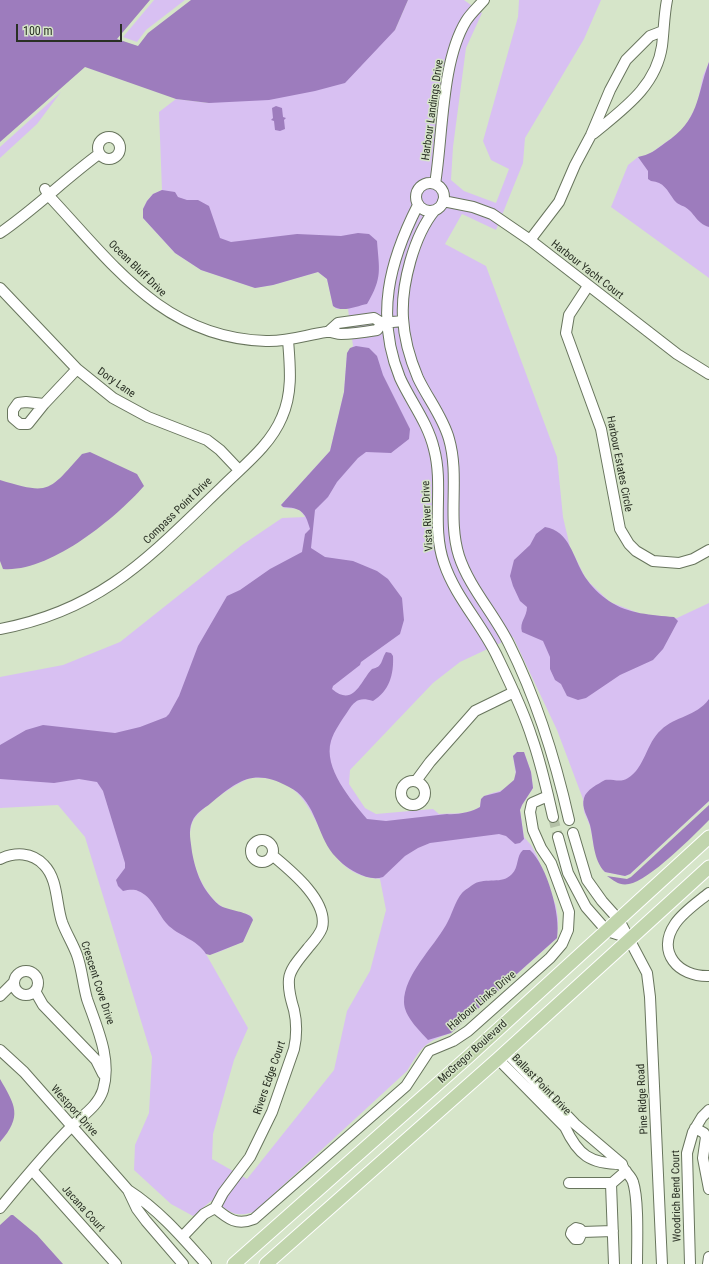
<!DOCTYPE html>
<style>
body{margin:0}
#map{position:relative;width:709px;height:1264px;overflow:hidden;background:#d6e5c9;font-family:"Roboto Condensed",sans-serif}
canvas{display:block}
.scale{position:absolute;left:16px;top:24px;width:106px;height:18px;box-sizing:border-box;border:2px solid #2a3025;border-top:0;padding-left:5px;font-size:12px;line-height:14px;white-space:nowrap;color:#2a3025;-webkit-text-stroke:3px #d6e5c9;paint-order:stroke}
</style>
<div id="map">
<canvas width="709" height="1264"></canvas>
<div class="scale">100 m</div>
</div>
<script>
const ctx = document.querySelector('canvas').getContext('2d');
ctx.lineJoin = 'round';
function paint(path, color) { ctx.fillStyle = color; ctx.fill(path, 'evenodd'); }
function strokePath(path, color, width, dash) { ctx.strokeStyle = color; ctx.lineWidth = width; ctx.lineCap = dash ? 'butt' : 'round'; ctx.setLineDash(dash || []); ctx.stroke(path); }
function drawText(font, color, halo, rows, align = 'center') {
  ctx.font = font + ' "Roboto Condensed",sans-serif'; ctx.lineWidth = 3; ctx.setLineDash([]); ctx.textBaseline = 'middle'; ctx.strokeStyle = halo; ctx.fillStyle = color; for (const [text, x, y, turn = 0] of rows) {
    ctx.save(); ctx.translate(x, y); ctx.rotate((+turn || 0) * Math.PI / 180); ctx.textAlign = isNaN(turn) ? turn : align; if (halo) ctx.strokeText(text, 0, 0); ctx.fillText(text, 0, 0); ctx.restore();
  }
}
const green = new Path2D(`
 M154,0H185L146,30L137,42L123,37Z
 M408,0H464L482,13L466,48L453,147L451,180L464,191L496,203L509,169L491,160L483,141L518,17L519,0H601L584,39L525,138L523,163L496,230L462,214L445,244L486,266L557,457L563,517L570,547L585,577L590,583L610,602L641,614L677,618L709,603V801L630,874L625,876L605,872L601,867L594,847L590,826L584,812L583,799L557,730L513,637L460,662L433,683L350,770L349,784L365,808L376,814L433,809L439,814C453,813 468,815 480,807L481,799C491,789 507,796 516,776L513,756L517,752H524L531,772L533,788L522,805L520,810L524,837L531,845L537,856L556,906L558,919L557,938L451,1033C424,1042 421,1048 407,1071L254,1212C231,1219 231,1209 211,1201L193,1216L171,1204L134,1170L135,1145L149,1113L152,1057L85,837L58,805L0,808V677L63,665L120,642L242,545L282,518L305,517L299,509L284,508L281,505L330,451L344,392L347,353L353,346L348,309H337L333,306L327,279L318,272L273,285L255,288L201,270L175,253L143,218V209L147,201L153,194L162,190L159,112L176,99L209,103L395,30ZM251,778C332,772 305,875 380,879L386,910L370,971L347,1011L334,1070L247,1179L212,1159L213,1134L234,1060L248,1028L206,954C216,956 232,945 243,942L253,918L250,915C241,913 228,911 221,906C200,892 184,846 192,823C196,810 238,781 251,778Z
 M709,62V278L611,207L628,165L638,157L648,155L683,130L697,105L703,76Z
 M61,92L37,124L0,158V147Z`);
const water = new Path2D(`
 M0,0H150L117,39L138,46L148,33L191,0H408L395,30L345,83L315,91L269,100L209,103L176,99L85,67L0,142Z
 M709,62V227C696,223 695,213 685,207C681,205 677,204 674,200C667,190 664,182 651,181L648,179V171L638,157C649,155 656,150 665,143C700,120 696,97 709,62Z
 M276,106L282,108L283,117L286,118L284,120L285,129L280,131L275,130L274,121L271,120L273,118L272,108Z
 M162,190L175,192L178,197L187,200H198L209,206L220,238L231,242L297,234L341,236L358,233L369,234L377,241C379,270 383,277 367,304C357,306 342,313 333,306L327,279L318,272L273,285L255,288L201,270L175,253L143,218V209L147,201L153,194Z
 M356,346L369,348L377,356L383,375L410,429L409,439L391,453L366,452L358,458L337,482L328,497L315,510L311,548L325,557L353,561L377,571L388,579L402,598L404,620L400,634L361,662L360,665L333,686L332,689C354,708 361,680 372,669C383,667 381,660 386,652L391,653L393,656C394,675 389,691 373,701C360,697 355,700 348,711C342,720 334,731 331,741C323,768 351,800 367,819L386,821L447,814C457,815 472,812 480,807L481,799L484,796L500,792L514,780L516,772L513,756L517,752H524L531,772L533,788L522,805L520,810L524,839L520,843L515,844L506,836L499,834L430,843L418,848L405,856L383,877C374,880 365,877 357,873C347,868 337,860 330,850C316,829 314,799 289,787C254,768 239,780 211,803C204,809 196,812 192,822C188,831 191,842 192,852C196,873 202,890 219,905C227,911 251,911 253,920L243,942L210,955L206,954C197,939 178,936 167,924C158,914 152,896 138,891C134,889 128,890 123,891L118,886L116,880L125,868V863L103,791L97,782L79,779L54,783L0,779V745L26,730L43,725L115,733L140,727L166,717L169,714L179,696L198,646L227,596L240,590L270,569L302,552L305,534L310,529C305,511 301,508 283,507L281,505L330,451L344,392L347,353L350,348Z
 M90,452L137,474L144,486C115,519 49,573 3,569L0,561V480C50,495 48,492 82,454Z
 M545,527C570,531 573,558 585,577C591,586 600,595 609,601C628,614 652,615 674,617L678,621L663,649L653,660L620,675L586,698L578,700L567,696L561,684L555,680L550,669V657L543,641L522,632C519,622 527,617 527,607L520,601L513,586L510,576L514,560L530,545L536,534Z
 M709,699V801L630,874L625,876L605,872C593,860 594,841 590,825C588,817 581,808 584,798C586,790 598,784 605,780C613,779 621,783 628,778C645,768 646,743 661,730C675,716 696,717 709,699Z
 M709,805V820C694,835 649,881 629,884C620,886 614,881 607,876L627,879L631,877Z
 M523,850H530C547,866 561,915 557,938L451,1033L428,1040C419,1030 404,1016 404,1002C404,975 433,948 446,925C452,915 455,901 462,893C465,890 471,886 474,884C486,877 502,885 512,874C519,867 516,856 523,850Z
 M0,1079C15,1105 23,1116 0,1142Z
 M11,1215H13L37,1235L63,1264H0V1225Z`);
const minorTunnel = new Path2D(`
 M553,817L558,837`);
const minor = new Path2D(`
 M593,134C623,109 656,87 662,46C664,30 664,15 667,0
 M98 148a11 11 0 1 1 22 0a11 11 0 1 1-22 0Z
 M416 197a14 14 0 1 1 28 0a14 14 0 1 1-28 0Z
 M435,184C443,136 441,62 466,21C471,13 478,7 484,0
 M45,189L49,196C113,264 163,338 266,341C287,342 306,335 326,332C331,331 336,334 341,334C353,334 365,332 377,330L382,323
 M443,201L473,207L492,214L530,240L677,354L709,374
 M418,205C389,262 375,316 400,378C411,402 428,423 434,449C444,486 431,526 444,563C455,596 480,622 496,654C509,681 523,709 532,738C541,763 547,791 553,817
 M435,210C414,235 401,285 403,318C404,338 410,359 418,378C428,399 443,417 449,439C460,477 447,518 459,556C469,587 495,615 509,644C537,700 555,758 569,820
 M0,233C35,209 65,179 99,154
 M530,240L559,202L575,165L591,135L610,90L626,60L650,36L663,31
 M588,286L569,315L566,333L601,429L620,529L629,544L636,551L653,561L679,563L693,559L709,550
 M0,288L77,369L113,398L148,417L207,440L220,450L239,470
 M328,332L338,323L374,318L382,323L403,321
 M26,402L44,404L28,424H20L13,418V410L18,403Z
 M44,404L77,369
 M0,629C102,610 150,556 221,488C243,466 270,446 282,417C293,392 290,366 288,340
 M416,781L430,762L475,711L514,692
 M401 793a12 12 0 1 1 24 0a12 12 0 1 1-24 0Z
 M573,833L587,880L602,901L619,920L647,973L650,997L662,1264
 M558,837L568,873L586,907L607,931L629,938
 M251 851a11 11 0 1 1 22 0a11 11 0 1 1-22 0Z
 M0,859C15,852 32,852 44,865C58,879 56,904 62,922C66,933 73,944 77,955C82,969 83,985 87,999C97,1028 112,1059 103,1090C98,1106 83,1115 72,1126C46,1152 23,1180 0,1208
 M709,893C698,902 683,912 675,924C656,952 678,977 709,976
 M14 983a12 12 0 1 1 24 0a12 12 0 1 1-24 0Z
 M35,991L43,1005L96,1060L103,1074
 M0,996L14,982
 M0,1050L24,1072L114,1174L128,1190L137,1209L146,1221L183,1264
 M506,1052L575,1124L622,1164C623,1171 631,1175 633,1182C639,1200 637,1244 637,1264
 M498,1059L565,1127C578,1155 590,1164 622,1164
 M695,1128L704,1133L706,1137L703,1158L709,1189
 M32,1170L116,1264
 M569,1183H612
 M128,1190C159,1210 182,1237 206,1264
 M215,1208C228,1219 237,1226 254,1219L406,1086L429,1051L453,1041L468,1031L550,958L562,944L568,930L569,912L551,863L541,848L533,830L530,812L532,803L548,796
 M582,1232L579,1239H575L571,1234L572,1231L576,1228L580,1229L582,1232L613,1231
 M182,1237L204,1214L215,1208L223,1193L250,1157L272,1112L294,1049C297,1035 297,1023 294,1010C291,1000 288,990 289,979C290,968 301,957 308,948C313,942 319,936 322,928C329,901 290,870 272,855
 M614,1264L611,1184L626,1171
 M690,1264L687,1153L693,1132L702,1117L709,1110
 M708,1264L709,1257`);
const major = new Path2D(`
 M234,1264L468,1057L709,837
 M266,1264L498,1059L709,867`);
const streetNames = [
 ["Harbour Landings Drive",433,110,-82],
 ["Ocean Bluff Drive",137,269,44],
 ["Harbour Yacht Court",587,270,38],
 ["Dory Lane",116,383,35],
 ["Harbour Estates Circle",619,464,79],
 ["Compass Point Drive",178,511,-44],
 ["Vista River Drive",428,516,-93],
 ["Crescent Cove Drive",97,983,72],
 ["Harbour Links Drive",482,1001,-40],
 ["McGregor Boulevard",473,1052,-42],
 ["Rivers Edge Court",270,1078,-71],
 ["Ballast Point Drive",541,1085,46],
 ["Pine Ridge Road",643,1099,-93],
 ["Westport Drive",74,1111,48],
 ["Woodrich Bend Court",677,1196,-91],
 ["Jacana Court",83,1209,48]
];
paint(green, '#d8c0f2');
paint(water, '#9d7cbd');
strokePath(minorTunnel, '#b4c1a8', 10, [10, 5]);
strokePath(minor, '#68755d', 12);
strokePath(major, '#fff', 15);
strokePath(minor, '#fff', 10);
strokePath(major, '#c1d5ad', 13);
drawText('11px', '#2a3025', '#d6e5c9', streetNames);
</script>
